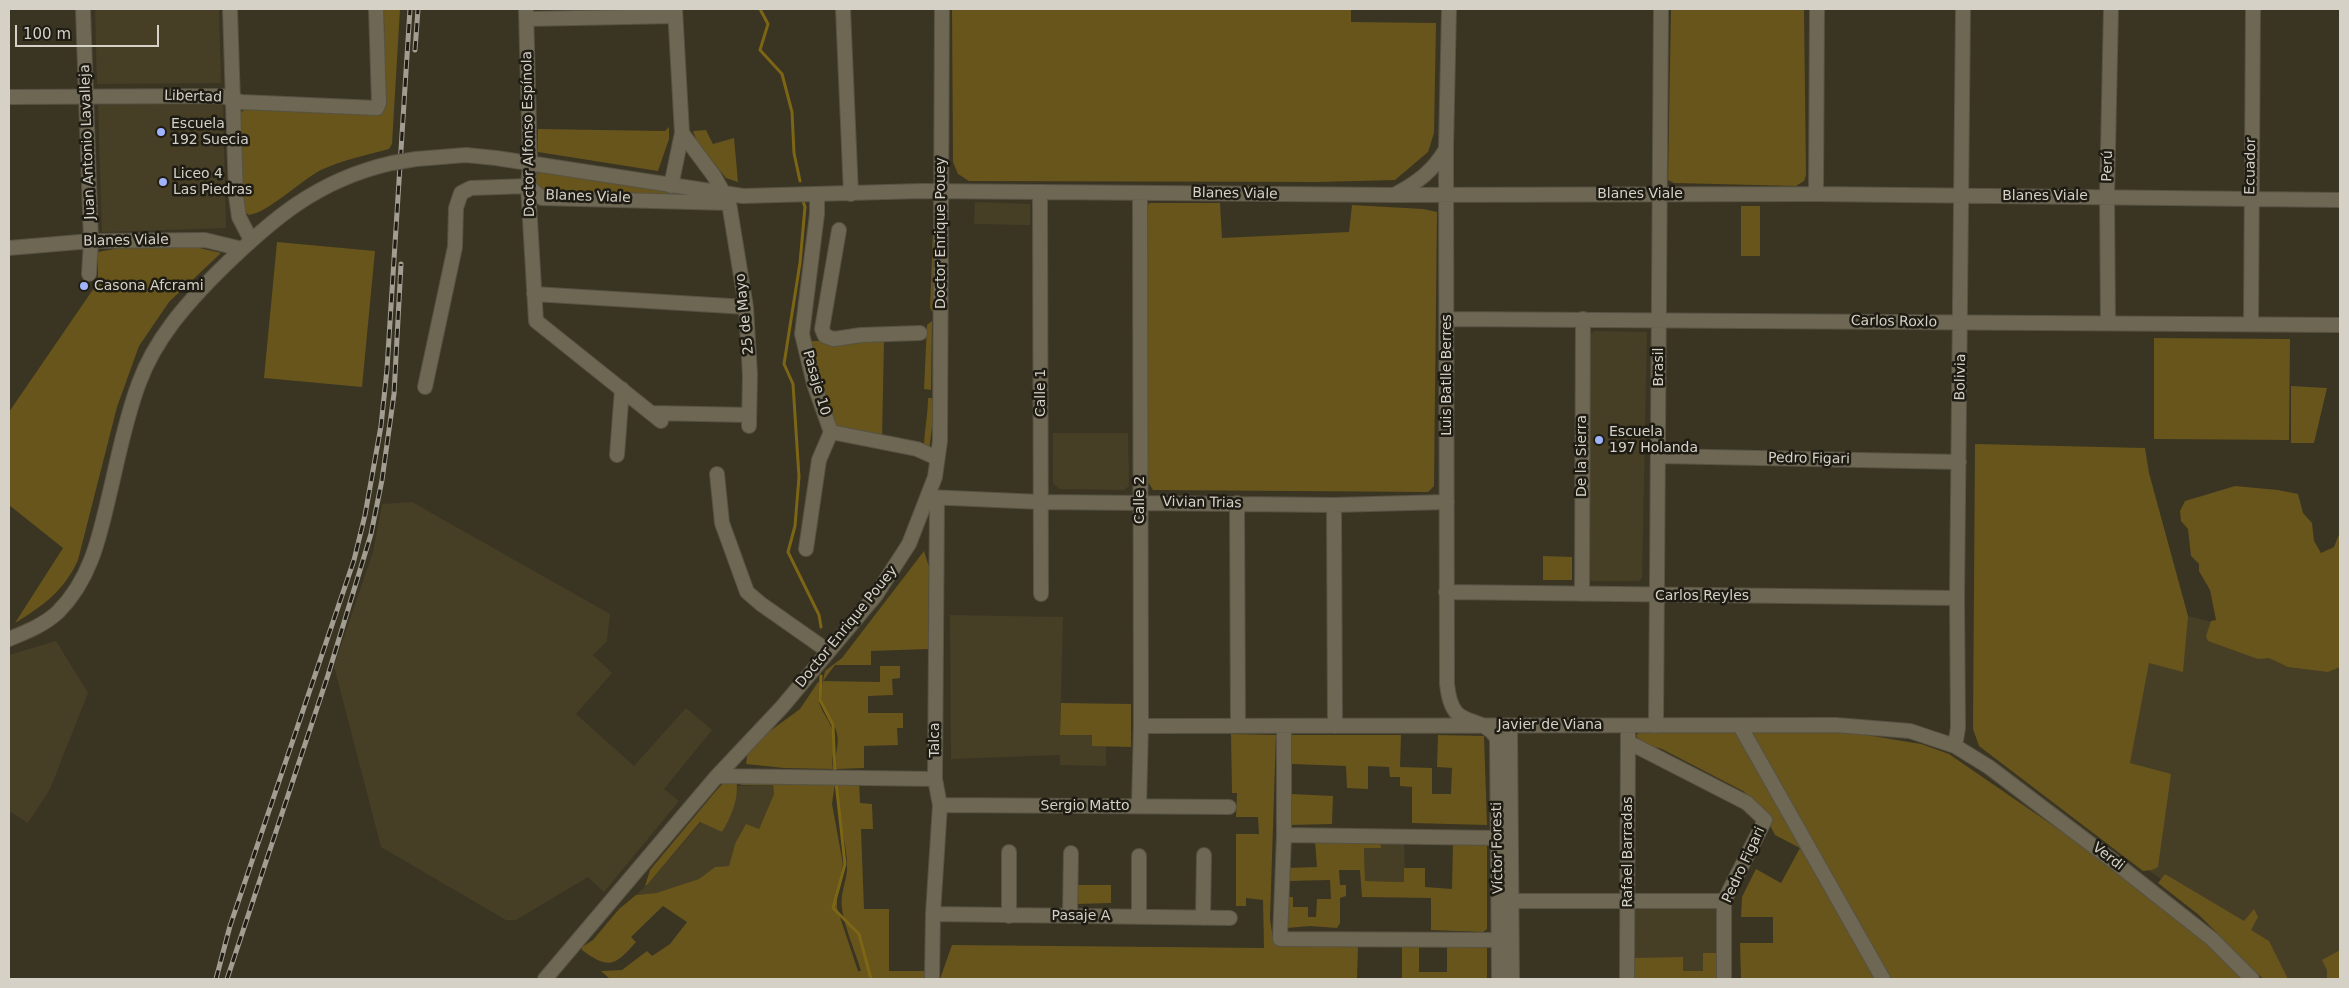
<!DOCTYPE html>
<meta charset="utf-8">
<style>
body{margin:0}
#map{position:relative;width:2349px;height:988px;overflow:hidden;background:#3a3423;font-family:"DejaVu Sans",sans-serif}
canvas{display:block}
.frame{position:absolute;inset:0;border:10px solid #d5d1c7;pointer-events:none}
.scale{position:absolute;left:15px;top:25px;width:144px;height:22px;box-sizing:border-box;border:2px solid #d5d1c7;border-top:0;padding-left:6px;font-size:15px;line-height:18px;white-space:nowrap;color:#d5d1c7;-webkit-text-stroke:4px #1f1c14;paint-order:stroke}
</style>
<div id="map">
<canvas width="2349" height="988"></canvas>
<div class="frame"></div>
<div class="scale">100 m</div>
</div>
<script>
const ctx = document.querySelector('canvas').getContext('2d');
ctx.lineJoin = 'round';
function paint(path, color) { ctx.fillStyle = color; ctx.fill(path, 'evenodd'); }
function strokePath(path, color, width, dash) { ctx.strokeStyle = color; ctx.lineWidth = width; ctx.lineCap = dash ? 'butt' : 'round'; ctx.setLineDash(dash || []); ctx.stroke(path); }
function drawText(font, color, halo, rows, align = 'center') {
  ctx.font = font + ' "DejaVu Sans",sans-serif'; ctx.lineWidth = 5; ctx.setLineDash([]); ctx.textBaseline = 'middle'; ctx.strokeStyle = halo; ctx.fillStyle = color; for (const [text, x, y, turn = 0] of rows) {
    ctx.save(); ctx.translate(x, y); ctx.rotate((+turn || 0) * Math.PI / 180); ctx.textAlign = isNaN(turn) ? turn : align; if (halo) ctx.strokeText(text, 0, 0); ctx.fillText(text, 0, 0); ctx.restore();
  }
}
const built = new Path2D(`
 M95,9H219L221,83L97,84Z
 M223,102L226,228L102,232L98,105Z
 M975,202L1030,204V225L974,224Z
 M1594,331L1647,332L1642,578L1639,581H1591L1588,577L1589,335Z
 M1053,433H1128L1129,486L1124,490L1059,489L1053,483Z
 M412,502L610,614L607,641L593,655L612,673L576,714L634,766L686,708L712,730L664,789L679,801L604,892L588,877L516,920H506L381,847L334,666L373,552L382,504Z
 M2155,608L2340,653V979H2281L2243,939L2107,840Z
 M950,615L1063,617L1060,735H1092V746H1106V766L1060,765V755L951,759Z
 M56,641L88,693L50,789L28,823L9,811V655Z
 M773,784L774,794L759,829L735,844L730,866L715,867L699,879L656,893L636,895L647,885L701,822L722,832L733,808L738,786Z
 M1380,840L1404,841L1405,882L1365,881L1364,848H1380Z
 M1720,906L1718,953L1704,971H1683V958H1634V907Z`);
const green = new Path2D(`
 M384,9H400L392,144L389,149C366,155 343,160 321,170C300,181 269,212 249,215L243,211L240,113L247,108L382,112L385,107Z
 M952,9H1351V22L1436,23L1434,133L1428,152L1395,180L1318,182L969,181L958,174L953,162Z
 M1671,9H1804L1806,175L1804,181L1796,186L1674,183L1668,180Z
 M669,127V139L658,171L538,152V129L665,131Z
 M706,130L713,144L734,138L738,182L726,178L697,142L693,131Z
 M538,172H542L717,198L538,193L535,179Z
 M1149,203H1220L1222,238L1349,232L1352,205L1423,209L1437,212L1434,486L1428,492L1153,490L1148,482L1146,211Z
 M934,205V314L930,308Z
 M1741,206H1760V256H1741Z
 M277,242L375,251L362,387L264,378Z
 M195,247L221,253L169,302L139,346L117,407L78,560C64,591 43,606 15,623L63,548L9,505V412L94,288L98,279V252L119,248Z
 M932,321L931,390L924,389L927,325Z
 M2154,338L2290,339L2289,440L2154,439Z
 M805,341H884L882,440L834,429Z
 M2291,386L2327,388L2314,443H2291Z
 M928,398H932L934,411L929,451L924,448C924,431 928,415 928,398Z
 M1975,444L2145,448L2149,473L2188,616L2183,672L2149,663L2130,763L2171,774L2158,867L2152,870L2143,871L1979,746L1973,729Z
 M2235,486L2278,490L2298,494L2303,513L2312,523L2314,541L2321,553L2334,547L2340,532V667L2328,672L2288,667L2269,658L2258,659L2208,641L2206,636L2211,621L2216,620L2210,590L2199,571V564L2191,556L2188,529L2181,521L2180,511L2185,501Z
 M924,551L929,567L928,649L871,651V665H835L823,681L880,682V666H900V678L892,679L893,695L868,696V713H903V728H897L898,745L864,746V768L836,769C833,757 840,746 837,734C835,723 827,716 823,706C819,696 823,681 825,671L842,658Z
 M1543,556L1572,557V580H1543Z
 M818,682L821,683C812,711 831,713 834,738C835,748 831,758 833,769L784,768L746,764L748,751L751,745L800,709Z
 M1061,703L1131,704V747L1092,746V735H1060Z
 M1640,731L1737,733L1878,979H1741L1740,943H1773V917H1741L1742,897L1756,869L1781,883L1800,848L1775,835L1760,806L1743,791L1662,749L1644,744L1636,736Z
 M1842,731L1921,744L1949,754L2199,926L2252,979H1888L1748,733Z
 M1231,734L1276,735L1270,919L1273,939L1375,944L1374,947L1361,945L1358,947L1357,979H940L952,945L1264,948L1263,900L1246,898V906H1236V834H1259L1258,817H1236L1237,793H1232Z
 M1289,735H1401L1400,767L1432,768V794H1451L1452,768L1437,767L1438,735L1484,736L1487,825L1412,823V787L1400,786V777H1390L1389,767L1368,766V789L1347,788L1346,766L1292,764V794L1333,796L1332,824L1290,825Z
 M742,777L835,783L832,804L843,864L837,893V908L858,971H861C855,950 845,930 842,908C840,894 846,883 847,870C848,846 839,824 837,801C836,794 838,787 837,778H859L860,803L872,804L873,829H861L864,909H889V971H928V979H610L601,971L622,970L647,951L652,956L670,944L687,922L663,906L631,937L636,942C615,966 609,970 582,950V947L593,940L619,909L636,895L656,893L699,879L715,867L729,866L735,844L746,824L759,829L774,794L773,785H741Z
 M736,779C740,797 731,817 722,832L700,822L647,885L645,886L650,870L715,792L726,780Z
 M1380,840L1381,848H1364L1365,881L1404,882V868H1425V887L1452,889L1453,842L1487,841V929L1483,932L1431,930V898L1362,897L1360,870H1339L1340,885H1346V896L1340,898V923L1337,928L1310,926L1287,928L1285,897H1293V907H1308V917H1316L1317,899H1331L1330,880L1288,881L1287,868L1317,867L1315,841Z
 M2165,874L2244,921L2254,909L2258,917L2251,930L2269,941L2288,979H2263L2199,915L2158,883Z
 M1071,885H1111V903L1075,904Z
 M1385,944H1419V972H1447V945H1487V979H1402V947H1388Z
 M2340,950V979H2327V970L2322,960Z
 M1703,953H1718V979H1633L1634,958L1683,957V971H1703Z`);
const stream = new Path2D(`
 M760,9L768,24L760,50L782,74L792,112L794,153L800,181
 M803,201L805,207L800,263L784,364L793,384L799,477L795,526L788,552L819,615L821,627
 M821,676L820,700L833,725L835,774
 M836,782L845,864L833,908L859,934L871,979`);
const minor = new Path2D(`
 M83,9L91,241L89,274
 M230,9L236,196L239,217L251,240
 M526,9L530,163L528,186L536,321L661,421
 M843,9L851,194
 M1449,9L1446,148L1447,684C1452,734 1477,710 1497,738L1499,979
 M527,19L675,16
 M9,97L222,96L241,102L377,108L379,103L376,9
 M416,159L466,155L496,158L743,196L922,191L1394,195L1816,194L2340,200
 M671,186L682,133L675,9
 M1040,193L1041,594
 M1396,194C1418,182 1433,171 1446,149
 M1816,194L1817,9
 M729,203L746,307L750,375L749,426
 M839,230L822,329L825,336L834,339L861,335L920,333
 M9,248L91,241L205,240L242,249
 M534,294L746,307
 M1447,319L2340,325
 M2108,323L2107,196L2111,9
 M2251,324L2253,9
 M425,387L455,247L456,208L461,193L471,188L528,186L542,198L729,203L714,176L682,133
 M651,413L749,415
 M831,432L917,449L937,458
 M617,455L622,389
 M1659,456L1959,462
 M717,474L722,523L747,592L761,604L828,651
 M928,497L1041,502L1334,505L1447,502
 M1237,503L1238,726
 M1334,505L1335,726
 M806,549L819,460L831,432L814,384L802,334L817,214V194
 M1446,592L1957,598
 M1582,594L1583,319
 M9,639C26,632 44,625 58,612C90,580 99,539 109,496C118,459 125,420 139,383C155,339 186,304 219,271C272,219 317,180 392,163
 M1141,726L1836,725L1910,731L1955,746L1989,767L2113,861L2212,939L2252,979
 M1510,726L1512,979
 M1656,726L1661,9
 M1740,726L1883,979
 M1284,727V835L1280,939L1499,940
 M1628,742L1747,803L1765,820L1724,901V979
 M1955,746L1958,728L1957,598L1963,9
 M717,776L935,779
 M940,805L1229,807
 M1139,806L1141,726L1140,193
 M1284,835L1497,838
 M1009,852V916
 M1139,856V917
 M1511,901H1724
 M933,914L1230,918
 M1070,916L1071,853
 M1203,918L1204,855
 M545,979L717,776L782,707L876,595L909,544L935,477L940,441L942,9
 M932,979L933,914L940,805L935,779L937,499
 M1627,979L1628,733`);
const rail = new Path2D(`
 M415,50L418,9
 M216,979L230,926L354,560L365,515L381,426L387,369L410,9
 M227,979L328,675L371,534L382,480L394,394L401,264`);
const minorBridge = new Path2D(`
 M392,163L416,159`);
const markers = [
 [161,132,5,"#a0b3fd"],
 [163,182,5,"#a0b3fd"],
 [84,286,5,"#a0b3fd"],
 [1599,440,5,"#a0b3fd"]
];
const streetNames = [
 ["Libertad",193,97,2],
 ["Doctor Alfonso Espínola",529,134,-91],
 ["Juan Antonio Lavalleja",88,142,-92],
 ["Perú",2108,166,-89],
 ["Ecuador",2251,166,-89],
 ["Blanes Viale",1235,194,1],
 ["Blanes Viale",1640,194],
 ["Blanes Viale",2045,196],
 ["Blanes Viale",588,197,2],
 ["Doctor Enrique Pouey",941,233,-90],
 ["Blanes Viale",126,241,-1],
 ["25 de Mayo",745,314,-96],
 ["Carlos Roxlo",1894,322,1],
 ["Brasil",1659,367,-90],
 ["Luis Batlle Berres",1447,375,-90],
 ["Bolivia",1961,377,-89],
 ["Pasaje 10",816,383,74],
 ["Calle 1",1041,393,-90],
 ["De la Sierra",1582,456,-90],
 ["Pedro Figari",1809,459,1],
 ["Calle 2",1140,500,-90],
 ["Vivian Trias",1202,503,1],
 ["Carlos Reyles",1702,596],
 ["Doctor Enrique Pouey",847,627,-51],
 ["Javier de Viana",1550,725],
 ["Talca",935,740,-90],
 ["Sergio Matto",1085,806],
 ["Víctor Foresti",1498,848,-91],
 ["Rafael Barradas",1628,852,-90],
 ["Verdi",2108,857,38],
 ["Pedro Figari",1744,865,-65],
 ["Pasaje A",1081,916]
];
const poiNames = [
 ["Escuela",171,124],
 ["192 Suecia",171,140],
 ["Liceo 4",173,174],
 ["Las Piedras",173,190],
 ["Casona Afcrami",94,286],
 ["Escuela",1609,432],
 ["197 Holanda",1609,448]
];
paint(built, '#473e26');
paint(green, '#67551c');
strokePath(stream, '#7c6515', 3);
strokePath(minor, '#575243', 16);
strokePath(minor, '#6d6754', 14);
strokePath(rail, '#a29d91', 5);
strokePath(rail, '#1f1c14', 3, [9]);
strokePath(minorBridge, '#575243', 16, []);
strokePath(minorBridge, '#6d6754', 14);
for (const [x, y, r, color] of markers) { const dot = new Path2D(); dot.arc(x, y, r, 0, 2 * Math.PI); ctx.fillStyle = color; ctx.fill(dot); strokePath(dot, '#1f1c14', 2); }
drawText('14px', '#d5d1c7', '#1f1c14', streetNames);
drawText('14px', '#d5d1c7', '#1f1c14', poiNames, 'left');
</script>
